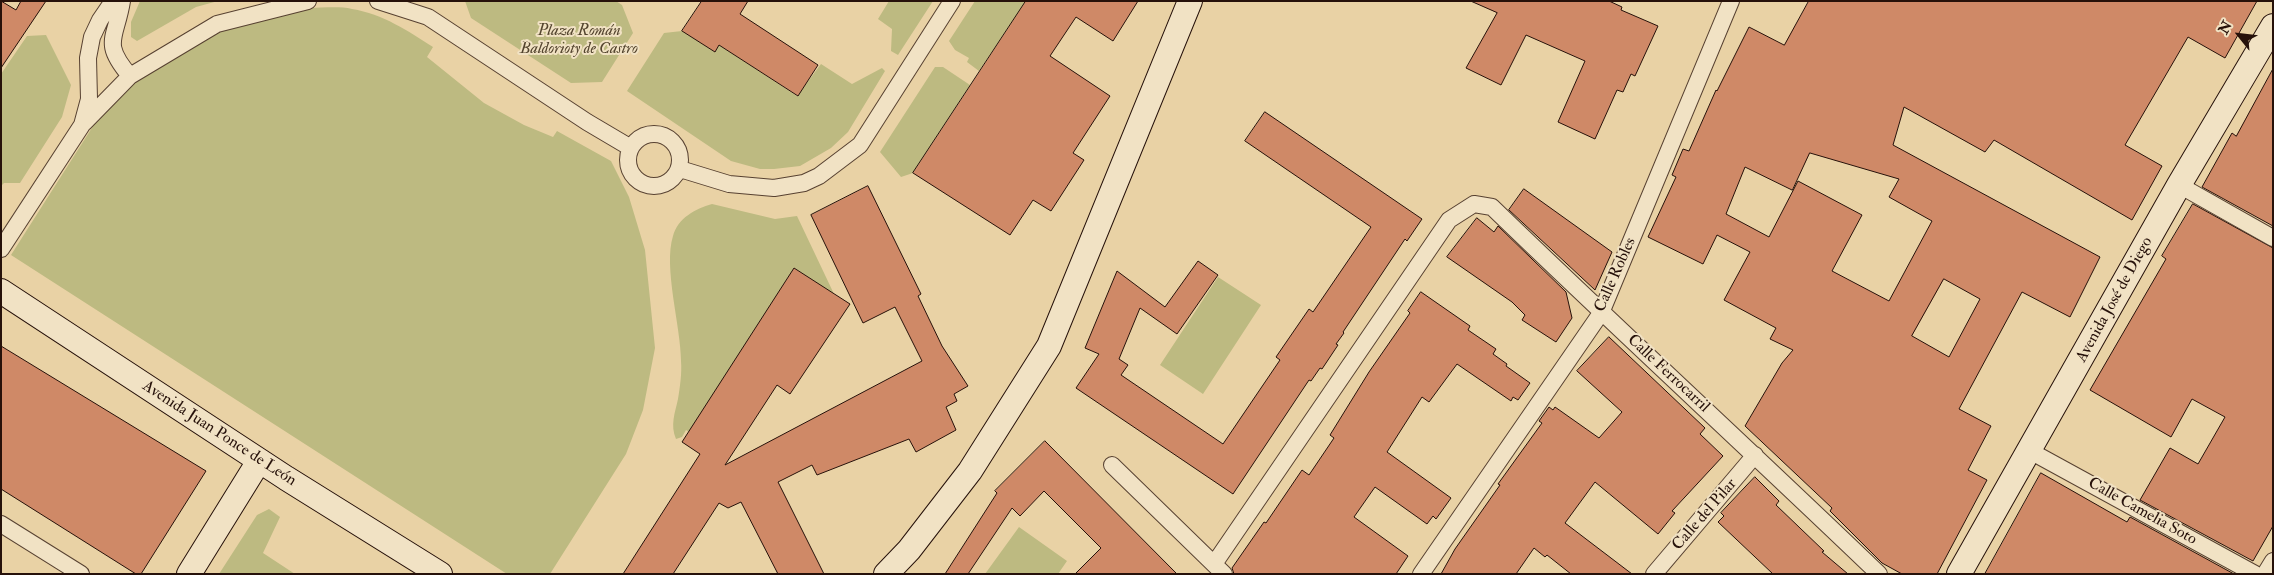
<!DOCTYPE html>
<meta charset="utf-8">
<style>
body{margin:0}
#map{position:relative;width:2274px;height:575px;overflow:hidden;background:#e9d2a5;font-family:"IM FELL Double Pica",serif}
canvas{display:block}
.frame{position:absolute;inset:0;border:2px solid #26110a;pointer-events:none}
.north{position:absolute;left:2214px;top:10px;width:50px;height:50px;-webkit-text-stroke:4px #f1e2c4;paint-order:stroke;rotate:299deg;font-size:14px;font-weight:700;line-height:20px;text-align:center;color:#26110a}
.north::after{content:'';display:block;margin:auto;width:18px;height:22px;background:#26110a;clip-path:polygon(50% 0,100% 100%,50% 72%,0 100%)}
</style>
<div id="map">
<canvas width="2274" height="575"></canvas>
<div class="frame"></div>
<div class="north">N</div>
</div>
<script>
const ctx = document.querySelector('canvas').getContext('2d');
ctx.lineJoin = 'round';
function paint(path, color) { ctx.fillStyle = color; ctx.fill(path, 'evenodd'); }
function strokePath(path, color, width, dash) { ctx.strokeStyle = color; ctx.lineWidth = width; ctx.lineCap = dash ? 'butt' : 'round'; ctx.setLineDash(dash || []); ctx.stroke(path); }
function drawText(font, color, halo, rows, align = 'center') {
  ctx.font = font + ' "IM FELL Double Pica",serif'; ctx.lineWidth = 4; ctx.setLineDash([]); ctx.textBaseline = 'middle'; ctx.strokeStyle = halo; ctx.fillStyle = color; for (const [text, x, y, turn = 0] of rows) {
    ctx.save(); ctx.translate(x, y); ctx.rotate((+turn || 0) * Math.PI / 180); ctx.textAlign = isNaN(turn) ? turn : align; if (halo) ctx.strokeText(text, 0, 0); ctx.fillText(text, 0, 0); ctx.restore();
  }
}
const green = new Path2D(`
 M140,1H218L196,7L137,41L131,37V22Z
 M465,1H616L622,5L633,33L602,82L571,83L471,18Z
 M889,1H933L898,55L891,51L892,29L878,19Z
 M975,1H1026L979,71L967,62L969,58L955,50L949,41Z
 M309,8C323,8 339,6 352,9C383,14 408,31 433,47L427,57L484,103L524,125L553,137L557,131L611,161L629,197L645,250L655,348L643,410L626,454L550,574H507L11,255L95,123L114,100L141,76L220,31Z
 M682,31L715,52L719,45L797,96L821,64L852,84L882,68L885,71L848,132L831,148L800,166L774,169H760L731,161L627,91L664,33Z
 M46,35L71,85L62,117L20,183H4L1,186V74L27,36Z
 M935,67H943L970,85L913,173L901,177L880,152Z
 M712,204L775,219L797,216L834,294L794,268L689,432L686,430L682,437L676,439C670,425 675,413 678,399C680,387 682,373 681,361C681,327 663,267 673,236C678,218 695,209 712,204Z
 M1218,277L1261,305L1203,394L1160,365Z
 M269,509L280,517L263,553L295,574H219L257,515Z
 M1019,527L1067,561L1058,574H985Z`);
const building = new Path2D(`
 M1,1L16,10L21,1H46L1,68Z
 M702,1H748L740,14L818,65L798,96L719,45L715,52L682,31Z
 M1026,1H1138L1113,41L1076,17L1050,56L1110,96L1073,153L1084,160L1051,211L1033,200L1010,235L913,173Z
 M1471,1H1609L1622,7L1621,10L1658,26L1635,76L1631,74L1623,92L1617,90L1595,139L1558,122L1585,61L1526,35L1501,85L1466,68L1497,13Z
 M1809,1H2257L2225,58L2188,37L2125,145L2162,166L2132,220L1994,140L1985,152L1904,107L1893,145L2100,257L2070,317L2022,292L1959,409L1991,426L1968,470L1987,480L1937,574H1902L1882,563L1830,511L1832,508L1745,426L1782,363L1793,350L1770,339L1776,328L1724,300L1750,252L1717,235L1703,264L1648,237L1676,177L1672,175L1683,149L1689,151L1716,90L1717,91L1749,27L1784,45ZM1810,153L1899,179L1889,197L1932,221L1889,301L1832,271L1862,215L1798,181L1769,237L1726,214L1745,167L1792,190ZM1944,279L1980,299L1949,357L1912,336Z
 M2273,69V226L2202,187L2232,133L2236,136Z
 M1265,112L1422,219L1407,241L1405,239L1343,332L1344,333L1336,344L1338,345L1322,369L1320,368L1311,381L1309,380L1233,494L1076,388L1099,354L1085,348L1117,271L1165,307L1198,261L1218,275L1177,334L1140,308L1119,359L1128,365L1121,375L1223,444L1280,360L1276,357L1309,309L1313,312L1371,227L1245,141Z
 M868,186L921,294L918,296L942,346L968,386L954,394L957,401L946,407L956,430L916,452L909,439L817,475L812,465L778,482L824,574H778L741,502L728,508L719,503L673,574H623L700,454L682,442L794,268L850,304L790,394L777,385L725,465L922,361L895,307L863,323L811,215Z
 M1524,189L1612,252L1595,290L1509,210Z
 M2193,204L2273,248V526L2253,561L2140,500L2170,448L2198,464L2225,417L2192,399L2171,437L2090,390L2166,259L2162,256Z
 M1477,218L1494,232L1498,226L1566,292L1572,318L1556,342L1522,320L1525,315L1512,302L1447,257Z
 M1421,292L1470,326L1468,330L1496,349L1493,354L1507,364L1506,366L1530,383L1518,400L1513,397L1511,401L1457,364L1429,402L1422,397L1387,452L1451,498L1436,519L1433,516L1427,524L1375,487L1354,517L1408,556L1396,574H1234L1232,568L1264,522L1266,523L1302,470L1309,475L1334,438L1330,435L1369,372L1410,313L1408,311Z
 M1609,337L1705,428L1700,434L1723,456L1672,511L1675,513L1658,534L1595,482L1565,523L1632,574H1571L1547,555L1545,557L1534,548L1516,574H1441L1455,549L1500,485L1498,484L1542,423L1539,421L1549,407L1553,410L1555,407L1599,438L1622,412L1577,371Z
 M1,346L206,471L141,574H136L1,489Z
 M1045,441L1177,574H1075L1101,548L1044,491L1020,516L1012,508L968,574H945L997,493L995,491Z
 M2041,473L2127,522L2130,517L2234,574H1985Z
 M1755,477L1779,501L1776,505L1824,551L1822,552L1848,574H1773L1718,522L1724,516L1721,513Z`);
const street = new Path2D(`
 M122,1C116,39 101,42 130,76
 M378,1L428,17L587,122L631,148
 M84,123L130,76L217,24L308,1
 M628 160a26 26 0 1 1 52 0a26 26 0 1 1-52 0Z
 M680,169L729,184L774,188L804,183L819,176L860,145L952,1
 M2179,185L2273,238
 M1,249L82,125L89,99L88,58L92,37L100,20L113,1
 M2030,451L2255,574
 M1112,465L1224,574
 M1,524L81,574
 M1214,564L1449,220L1474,204L1492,207C1620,331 1751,451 1879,574
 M1421,574L1601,313L1731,1
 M1654,574L1755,455
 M2265,574L2273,561`);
const secondary = new Path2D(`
 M1,291L286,478L440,574
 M189,574L259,461
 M886,574L909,550L970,471L1049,346L1190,1
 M1959,574L2179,185L2273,26`);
const parkNames = [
 ["Plaza Román",579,32],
 ["Baldorioty de Castro",579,50]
];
const streetNames = [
 ["Calle Robles",1616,275,-66],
 ["Avenida José de Diego",2115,300,-61],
 ["Calle Ferrocarril",1668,374,43],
 ["Avenida Juan Ponce de León",219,434,33],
 ["Calle Camelia Soto",2142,512,29],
 ["Calle del Pilar",1705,515,-49]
];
paint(green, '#bdba81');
paint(building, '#cf8967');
strokePath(building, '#26110a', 1);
strokePath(street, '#574131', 18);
strokePath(secondary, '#26110a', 26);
strokePath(street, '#f1e2c4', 16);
strokePath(secondary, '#f1e2c4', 24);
drawText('italic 16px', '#53442e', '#f1e2c4', parkNames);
drawText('16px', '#26110a', '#f1e2c4', streetNames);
</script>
